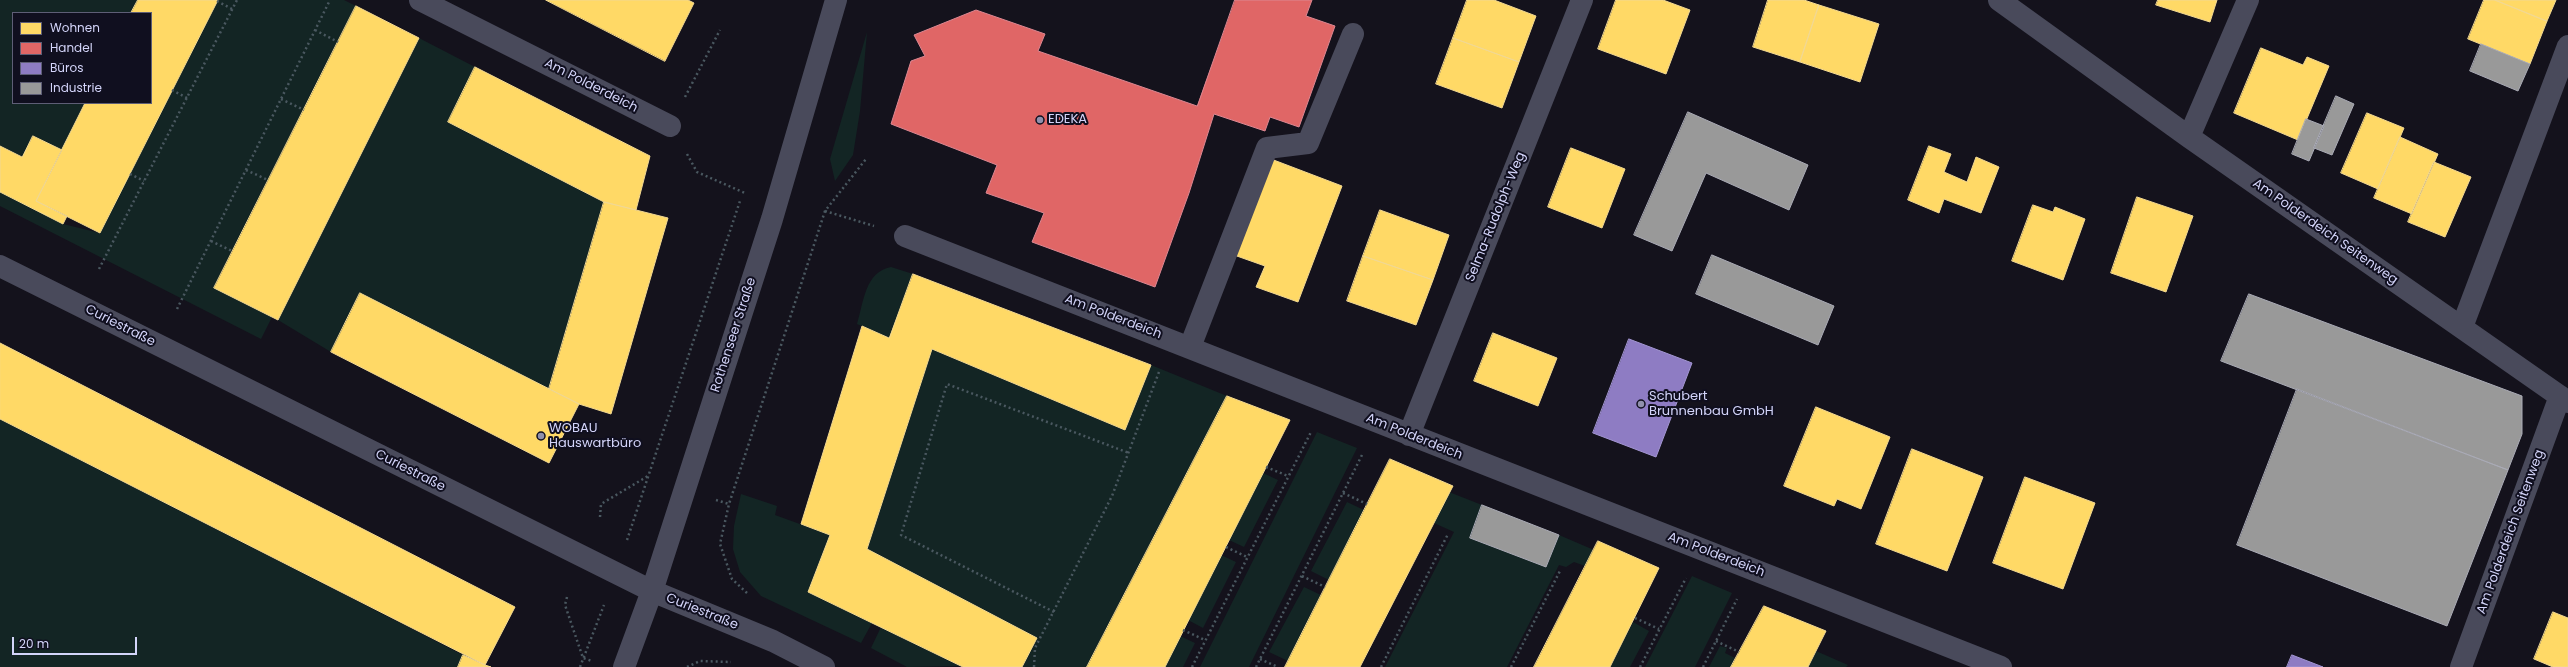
<!DOCTYPE html>
<meta charset="utf-8">
<style>
body{margin:0}
#map{position:relative;width:2568px;height:667px;overflow:hidden;background:#14121c;font-family:Poppins,sans-serif}
canvas{display:block}
.legend{position:absolute;left:12px;top:12px;width:140px;height:92px;box-sizing:border-box;background:#100f1f;border:1px solid #5e5e76;margin:0;padding:5px 7px;list-style:none;font-size:12px;color:#d3d4f9}
.legend li{display:flex;align-items:center;gap:8px;height:20px}
.legend b{width:20px;border:1px solid #5e5e76}
.scale{position:absolute;left:12px;top:637px;width:125px;height:18px;box-sizing:border-box;border:2px solid #d3d4f9;border-top:0;padding-left:5px;font-size:12px;line-height:14px;white-space:nowrap;color:#d3d4f9;-webkit-text-stroke:3px #100f1f;paint-order:stroke}
</style>
<div id="map">
<canvas width="2568" height="667"></canvas>
<ul class="legend">
<li><b style="height:11px;background:#ffd966"></b>Wohnen</li>
<li><b style="height:11px;background:#e06666"></b>Handel</li>
<li><b style="height:11px;background:#8e7cc3"></b>Büros</li>
<li><b style="height:11px;background:#999"></b>Industrie</li>
</ul>
<div class="scale">20 m</div>
</div>
<script>
const ctx = document.querySelector('canvas').getContext('2d');
ctx.lineJoin = 'round';
function paint(path, color) { ctx.fillStyle = color; ctx.fill(path, 'evenodd'); }
function strokePath(path, color, width, dash) { ctx.strokeStyle = color; ctx.lineWidth = width; ctx.lineCap = dash ? 'butt' : 'round'; ctx.setLineDash(dash || []); ctx.stroke(path); }
function drawText(font, color, halo, rows, align = 'center') {
  ctx.font = font + ' Poppins,sans-serif'; ctx.lineWidth = 4; ctx.setLineDash([]); ctx.textBaseline = 'middle'; ctx.strokeStyle = halo; ctx.fillStyle = color; for (const [text, x, y, turn = 0] of rows) {
    ctx.save(); ctx.translate(x, y); ctx.rotate((+turn || 0) * Math.PI / 180); ctx.textAlign = isNaN(turn) ? turn : align; if (halo) ctx.strokeText(text, 0, 0); ctx.fillText(text, 0, 0); ctx.restore();
  }
}
const green = new Path2D(`
 M0,0H138L131,13H13V103H85L62,150L33,136L22,157L0,146Z
 M218,0H344L356,6L214,287L272,317L261,339L0,206V191L63,224L100,233Z
 M867,32L860,111L853,155L835,181L830,159Z
 M419,38L475,67L448,122L604,202L549,389L360,294L331,352L278,320Z
 M891,267L913,274L889,338L857,324C864,301 865,272 891,267Z
 M932,349L1125,430L1151,365L1227,396L1087,667H1022L867,549Z
 M0,419L463,655L458,667H0Z
 M1317,432L1357,448L1249,667H1200Z
 M1263,473L1278,480L1244,547L1229,540Z
 M1449,492L1482,505L1470,538L1546,567L1559,535L1594,550L1585,566L1574,562L1566,567L1559,565L1507,667H1385L1454,532L1434,523Z
 M741,494L777,506L775,515L830,535L808,592L872,623L861,643L761,596L740,572L733,549L734,526Z
 M1347,502L1364,510L1329,580L1311,571Z
 M1221,555L1236,562L1203,628L1188,620Z
 M1692,576L1732,593L1695,667H1645Z
 M1304,587L1321,595L1288,661L1269,652Z
 M1633,622L1649,631L1630,667H1610Z
 M881,627L960,666L907,667L871,648Z
 M1180,636L1195,643L1183,667H1165Z
 M1720,646L1727,648L1725,653L1735,658L1731,667H1709Z
 M1816,651L1848,665L1846,667H1808Z`);
const homes = new Path2D(`
 M138,0H218L100,233L36,201L85,103H151V13H131Z
 M546,0H688L694,3L665,61Z
 M1467,0H1494L1536,16L1519,62L1453,38Z
 M1616,0H1663L1690,10L1666,74L1598,49Z
 M1768,0H1804L1819,5L1800,62L1753,47Z
 M2158,0H2217L2210,22L2156,5Z
 M2484,0H2495L2547,21L2530,64L2468,39Z
 M2495,0H2556L2547,21Z
 M1819,5L1879,24L1860,82L1800,62Z
 M356,6L419,38L278,320L214,288Z
 M1453,38L1519,62L1502,108L1436,84Z
 M2261,48L2303,65L2307,57L2329,66L2298,140L2234,113Z
 M475,67L650,156L636,210L604,202L448,122Z
 M2367,113L2404,128L2378,189L2341,173Z
 M33,136L62,150L36,201L67,216L63,224L0,192V146L22,157Z
 M2400,137L2438,154L2412,214L2374,198Z
 M1929,146L1951,154L1944,172L1967,182L1976,157L1999,167L1981,213L1944,199L1939,213L1908,200Z
 M1571,148L1625,169L1602,228L1548,207Z
 M1271,159L1342,186L1298,302L1256,287L1265,266L1234,255Z
 M2434,162L2471,177L2445,237L2408,222Z
 M2137,197L2193,216L2166,292L2111,273Z
 M604,202L668,218L611,414L579,404L549,389Z
 M2033,205L2053,212L2055,207L2085,219L2063,280L2012,261Z
 M1380,210L1449,235L1433,280L1363,256Z
 M1363,256L1433,280L1416,325L1347,301Z
 M913,274L1151,365L1125,430L932,349L867,549L1037,638L1022,667H963L808,592L830,535L801,524L862,326L889,338Z
 M360,293L579,404L549,463L331,352Z
 M1493,333L1557,358L1538,406L1474,381Z
 M0,343L515,607L485,665L0,419Z
 M1227,396L1290,420L1165,667H1087Z
 M1816,407L1890,437L1861,509L1837,499L1834,506L1784,486Z
 M1912,449L1983,477L1947,571L1876,544Z
 M1390,459L1453,486L1360,667H1285Z
 M2025,477L2095,503L2063,589L1993,563Z
 M1598,541L1659,568L1610,667H1534Z
 M1764,606L1826,631L1808,667H1731Z
 M2553,612L2568,618V667H2553L2534,659Z
 M463,655L485,665L491,667H458Z`);
const shops = new Path2D(`
 M1235,0H1312L1306,16L1335,26L1299,127L1270,117L1265,131L1214,114L1189,193L1155,287L1032,242L1044,213L986,193L997,165L891,124L911,61L925,56L914,35L976,10L1045,34L1038,51L1197,106Z`);
const offices = new Path2D(`
 M1629,339L1692,363L1656,457L1593,433Z
 M2292,655L2323,667H2287Z`);
const industry = new Path2D(`
 M2481,44L2530,64L2518,91L2470,71Z
 M2336,96L2354,104L2332,155L2314,148Z
 M1688,112L1808,165L1789,210L1706,173L1672,251L1634,235Z
 M2306,119L2324,126L2309,161L2292,154Z
 M1712,255L1834,306L1818,345L1696,294Z
 M2249,294L2522,396V434L2508,470L2221,361Z
 M2297,389L2508,470L2447,626L2237,545Z
 M1482,505L1559,535L1546,567L1470,538Z`);
const path = new Path2D(`
 M217,1L232,9
 M315,30L338,42
 M172,90L187,98
 M685,97L720,30
 M281,99L304,110
 M687,154L697,172L745,193
 M246,170L268,180
 M130,174L144,181
 M825,211L874,226
 M211,241L232,251
 M99,269L237,0
 M177,309L330,0
 M1266,467L1288,476
 M1343,493L1367,504
 M716,500L729,504
 M600,517L601,504L648,476
 M627,540L740,201
 M1226,547L1247,557
 M1302,576L1325,587
 M747,593L732,579L720,544L729,504L825,211L866,159
 M567,597L565,605L583,658L592,661
 M1054,612L901,535L947,384L1129,453
 M1635,618L1659,629
 M1183,630L1205,640
 M1716,641L1739,652
 M1260,659L1278,667
 M580,667L604,605
 M687,667L700,661L731,662
 M1034,667L1035,648L1112,496L1159,372
 M1192,667L1311,432
 M1256,667L1363,453
 M1381,667L1448,534
 M1511,667L1561,569
 M1640,667L1686,578
 M1703,667L1737,599`);
const minor = new Path2D(`
 M420,0L670,126
 M1999,0L2189,137L2568,402
 M2189,137L2248,0
 M905,236L2001,667
 M0,266L652,591L773,641L824,667
 M2462,327L2568,46
 M1190,347L1267,148L1308,143L1353,34
 M1409,435L1582,0
 M624,667L652,591L772,219L836,0
 M2461,667L2560,396`);
const markers = [
 [1040,120,4,"#9090ac"],
 [1641,404,4,"#9090ac"],
 [541,436,4,"#9090ac"]
];
const streetNames = [
 ["Am Polderdeich",591,86,27],
 ["Selma-Rudolph-Weg",1496,217,-68],
 ["Am Polderdeich Seitenweg",2325,232,35],
 ["Am Polderdeich",1113,317,21],
 ["Curiestraße",120,326,27],
 ["Rothenseer Straße",734,335,-72],
 ["Am Polderdeich",1414,437,22],
 ["Curiestraße",410,471,27],
 ["Am Polderdeich Seitenweg",2511,532,-70],
 ["Am Polderdeich",1716,555,21],
 ["Curiestraße",702,612,22]
];
const poiNames = [
 ["EDEKA",1048,120],
 ["Schubert",1649,397],
 ["Brunnenbau GmbH",1649,412],
 ["WOBAU",549,429],
 ["Hauswartbüro",549,444]
];
paint(green, '#132524');
paint(homes, '#ffd966');
strokePath(homes, '#f2d892', 1);
paint(shops, '#e06666');
strokePath(shops, '#dc8792', 1);
paint(offices, '#8e7cc3');
strokePath(offices, '#a396d3', 1);
paint(industry, '#999');
strokePath(industry, '#aaabb6', 1);
strokePath(path, '#4a5860', 2.5, [2, 3]);
strokePath(minor, '#494a5b', 22);
for (const [x, y, r, color] of markers) { const dot = new Path2D(); dot.arc(x, y, r, 0, 2 * Math.PI); ctx.fillStyle = color; ctx.fill(dot); strokePath(dot, '#100f1f', 1.5); }
drawText('13px', '#d3d4f9', '#100f1f', streetNames);
drawText('13px', '#d3d4f9', '#100f1f', poiNames, 'left');
</script>
